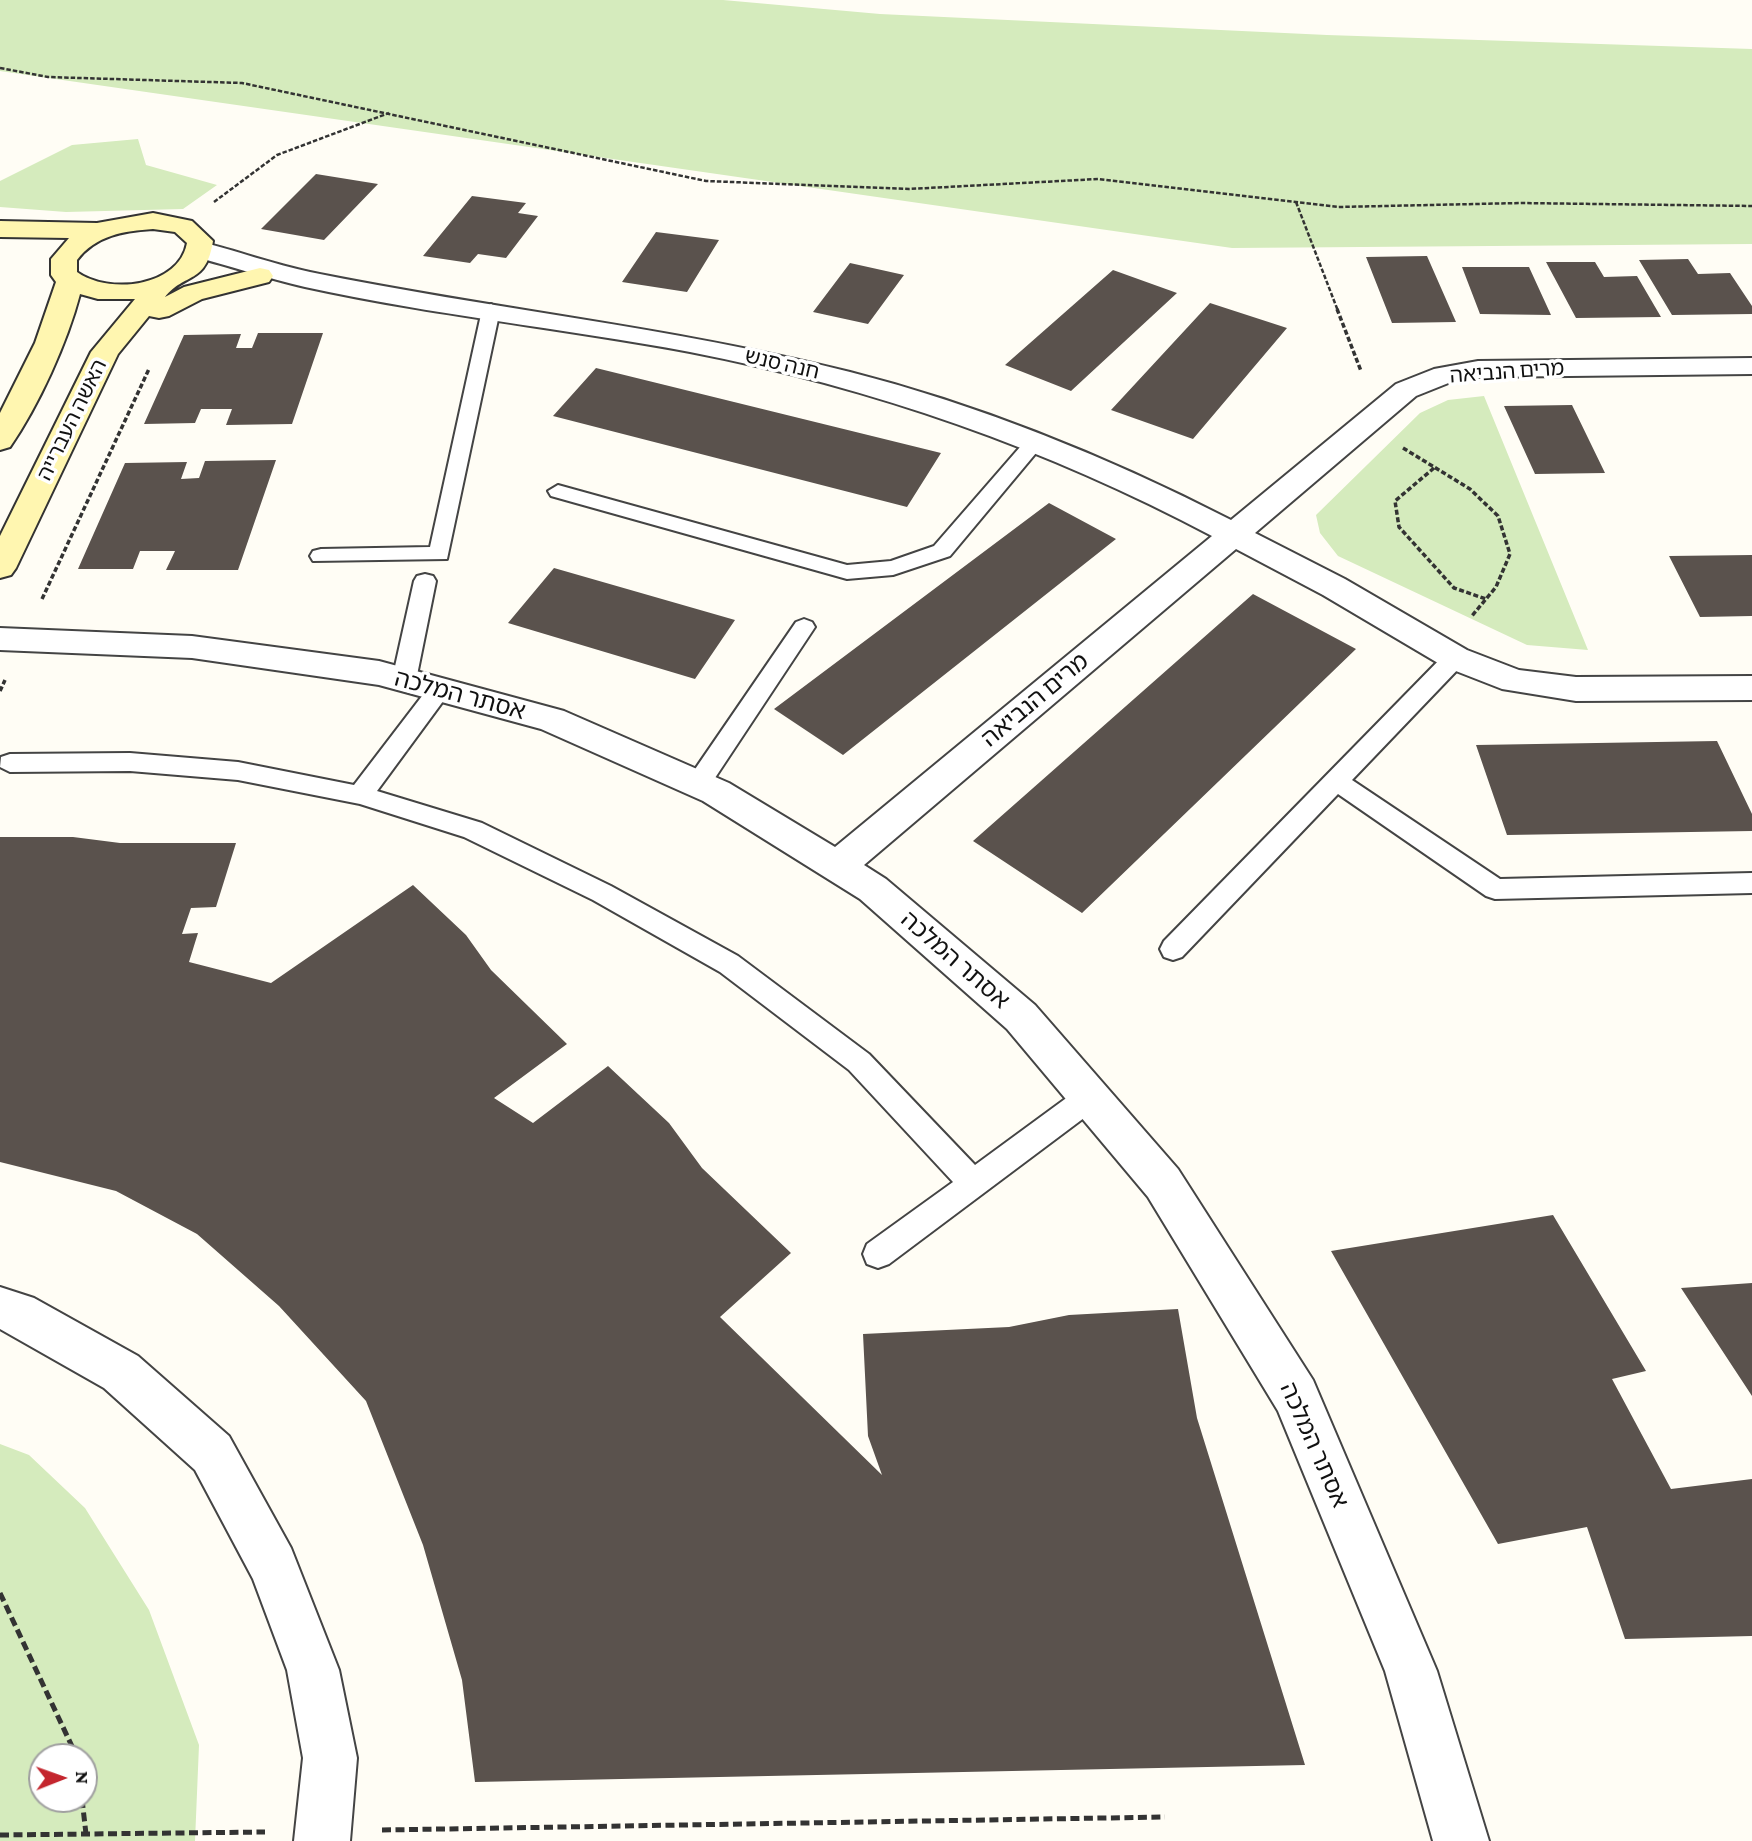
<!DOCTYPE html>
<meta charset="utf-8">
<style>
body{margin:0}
#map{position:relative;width:1752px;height:1841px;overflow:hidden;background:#fffdf5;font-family:"Crimson Pro",serif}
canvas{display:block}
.north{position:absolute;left:28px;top:1743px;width:70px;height:70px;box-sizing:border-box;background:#fff;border:2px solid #a0a0a0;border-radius:50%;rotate:89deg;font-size:19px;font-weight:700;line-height:28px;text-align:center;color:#111}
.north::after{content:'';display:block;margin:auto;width:24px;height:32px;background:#c4262e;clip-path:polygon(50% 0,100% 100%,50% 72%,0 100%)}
</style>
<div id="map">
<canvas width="1752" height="1841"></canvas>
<div class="north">N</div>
</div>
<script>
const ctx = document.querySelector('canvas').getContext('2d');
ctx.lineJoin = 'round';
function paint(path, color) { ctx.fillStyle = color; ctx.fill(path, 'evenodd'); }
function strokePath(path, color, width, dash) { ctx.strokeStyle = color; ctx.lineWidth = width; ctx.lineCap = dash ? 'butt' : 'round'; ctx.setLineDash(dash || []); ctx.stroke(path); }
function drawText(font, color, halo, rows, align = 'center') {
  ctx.font = font + ' "Crimson Pro","Noto Sans Hebrew",serif'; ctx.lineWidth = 7; ctx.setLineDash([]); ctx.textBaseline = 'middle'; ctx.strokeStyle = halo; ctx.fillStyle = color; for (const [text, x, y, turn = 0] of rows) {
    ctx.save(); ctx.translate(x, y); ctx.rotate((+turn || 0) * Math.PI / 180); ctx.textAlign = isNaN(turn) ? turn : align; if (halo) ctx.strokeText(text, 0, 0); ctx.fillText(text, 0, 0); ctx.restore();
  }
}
const green = new Path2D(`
 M0,0H723L880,14L1327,35L1752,49V244L1232,248L0,71Z
 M138,139L146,165L217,185L183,209L66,212L0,207V181L72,145Z
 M1484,396L1588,650L1527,645L1338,556L1320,533L1316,515L1420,413L1448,400Z
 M0,1444L29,1455L85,1508L149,1610L199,1745L195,1841H0ZM42,1757H84V1799H42Z`);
const building = new Path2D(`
 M316,174L378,184L324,240L261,229Z
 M472,196L526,203L518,213L538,216L506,258L478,254L470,263L423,256Z
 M656,232L719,240L687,292L622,282Z
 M1427,256L1456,322L1392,323L1366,257Z
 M1688,259L1698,274L1730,273L1752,306V314L1672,315L1639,260Z
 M1546,262H1595L1604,277L1637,276L1661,317L1576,318Z
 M850,263L904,275L868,324L813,312Z
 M1462,267H1529L1551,315L1480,314Z
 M1113,270L1177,293L1071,391L1005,365Z
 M1210,303L1287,328L1193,439L1111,410Z
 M258,333H323L292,424L226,425L232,409H201L195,423L144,424L184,335L241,334L236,348H252Z
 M596,368L941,453L907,507L553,416Z
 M1572,405L1605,473L1535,474L1504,406Z
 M276,460L238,570H166L175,551H140L133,569H78L125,463L187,462L181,479L199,478L205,461Z
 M1049,503L1116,539L843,755L774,709Z
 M1752,555V616L1700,617L1669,556Z
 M554,568L735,620L695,679L508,623Z
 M1253,594L1356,649L1082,913L973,841Z
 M1717,741L1752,814V831L1507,835L1476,745Z
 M0,837H73L120,843H236L216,907L191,908L182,934L198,933L189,962L271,983L413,885L466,935L491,970L567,1044L494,1098L533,1123L608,1066L669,1123L702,1168L791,1253L720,1317L882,1475L868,1436L863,1334L1009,1327L1069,1315L1178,1309L1197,1418L1305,1765L475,1782L462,1680L423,1545L366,1401L279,1306L197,1234L116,1191L0,1162Z
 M1553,1215L1646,1371L1612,1379L1671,1489L1752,1479V1636L1625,1639L1587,1527L1498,1544L1331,1251Z
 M1752,1283V1396L1681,1288Z`);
const pathFar2 = new Path2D(`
 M0,68L48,77L242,83L706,181L909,189L1098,179L1338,207L1521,203L1752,206
 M214,202L277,155L389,113
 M1296,202L1338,311`);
const pathFar1 = new Path2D(`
 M1337,309L1361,371
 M1403,448L1470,489L1498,516L1510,554L1496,587L1471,617
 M1434,468L1395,501L1399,527L1454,588L1486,599
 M42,599L149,369
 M0,691L5,680`);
const path = new Path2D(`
 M0,1593L77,1757
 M82,1799L86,1834
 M382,1830L1165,1817
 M0,1835L265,1832`);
const lane = new Path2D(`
 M491,304L500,310L447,559L313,561L310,556L313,551L321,549L430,547L482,310Z
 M1034,437L1041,439L1044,443L1041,447L950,556L893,575L847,579L551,496L548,491L558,485L847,565L891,561L934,546L1027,439Z
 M425,574L433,576L436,581L416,680L412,686H396L392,680L414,581L417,576Z
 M804,619L812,622L815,627L707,790L698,793L689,790L686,784L689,778L796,622Z
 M1455,650L1463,652L1466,658L1463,664L1352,780L1500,879L1752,873V893L1495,899L1486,896L1338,794L1182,957L1173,960L1164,957L1160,949L1164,941L1447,652Z
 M440,681L448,683L452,689L377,791L482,823L611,886L738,956L869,1054L975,1165L1080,1088L1090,1085L1100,1088L1104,1097L1100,1106L889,1264L878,1268L867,1264L863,1254L867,1244L953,1182L849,1070L720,972L593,900L464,837L360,804L238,780L130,771L10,772L0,767L1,757L10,754L130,753L238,762L354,785L432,683Z`);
const street = new Path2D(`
 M201,242C237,251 273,264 310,272C490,309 672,327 850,372C980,405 1112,459 1231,520L1396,384L1434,369L1478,361L1752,358V374L1478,377L1451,382L1416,396L1255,533L1345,579L1467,650L1519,670L1576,677L1752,676V700L1576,701L1502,689L1443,666L1323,595L1236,549L864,865L886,879L1035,1005L1178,1169L1313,1380L1437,1671L1489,1841H1433L1385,1671L1278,1411L1148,1197L1007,1029L860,899L703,801L541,729L379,685L192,658L0,650V628L192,636L379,661L564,711L729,783L835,847L1212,536C1048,449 872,387 690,352C562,328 432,315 305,287C267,278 229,266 192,256L188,250L192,244Z
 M0,1287L34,1298L138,1356L229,1436L291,1548L339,1670L357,1758L350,1841H294L303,1758L287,1670L253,1579L195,1470L104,1388L0,1329Z`);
const secondary = new Path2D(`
 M153,213L192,221L213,241C206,285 185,272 165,297L184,287L260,268L269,270L273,276L269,282L202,299L169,316L159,318L149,316L118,354L16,568L11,575L0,578V536L91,352L135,299H98L80,294C67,343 39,405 10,447L0,450V413L35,343L56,282L51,275V259L69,238L0,237V221L97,223ZM153,229L175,232L187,243C179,287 109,295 77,272V260C96,235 124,231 153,229Z`);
const farStreetnames = [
 ["חנה סנש",782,364,13],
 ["מרים הנביאה",1507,372,-4],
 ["האשה העברייה",72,420,-64]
];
const streetNames = [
 ["אסתר המלכה",460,695,15],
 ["מרים הנביאה",1035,700,-40],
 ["אסתר המלכה",955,960,41],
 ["אסתר המלכה",1314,1445,66]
];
paint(green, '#d5ebbd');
paint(building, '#5a524d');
strokePath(lane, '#444', 4);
strokePath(street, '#444', 4);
strokePath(secondary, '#333', 4);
strokePath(pathFar2, '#333', 2.5, [4.5, 2]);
strokePath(pathFar1, '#333', 3.5, [5, 2.5]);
strokePath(path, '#333', 5, [9, 4.5]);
paint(lane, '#fff');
paint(street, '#fff');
paint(secondary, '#fff6b0');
drawText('21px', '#111', '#fff', farStreetnames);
drawText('24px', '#111', '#fff', streetNames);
</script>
